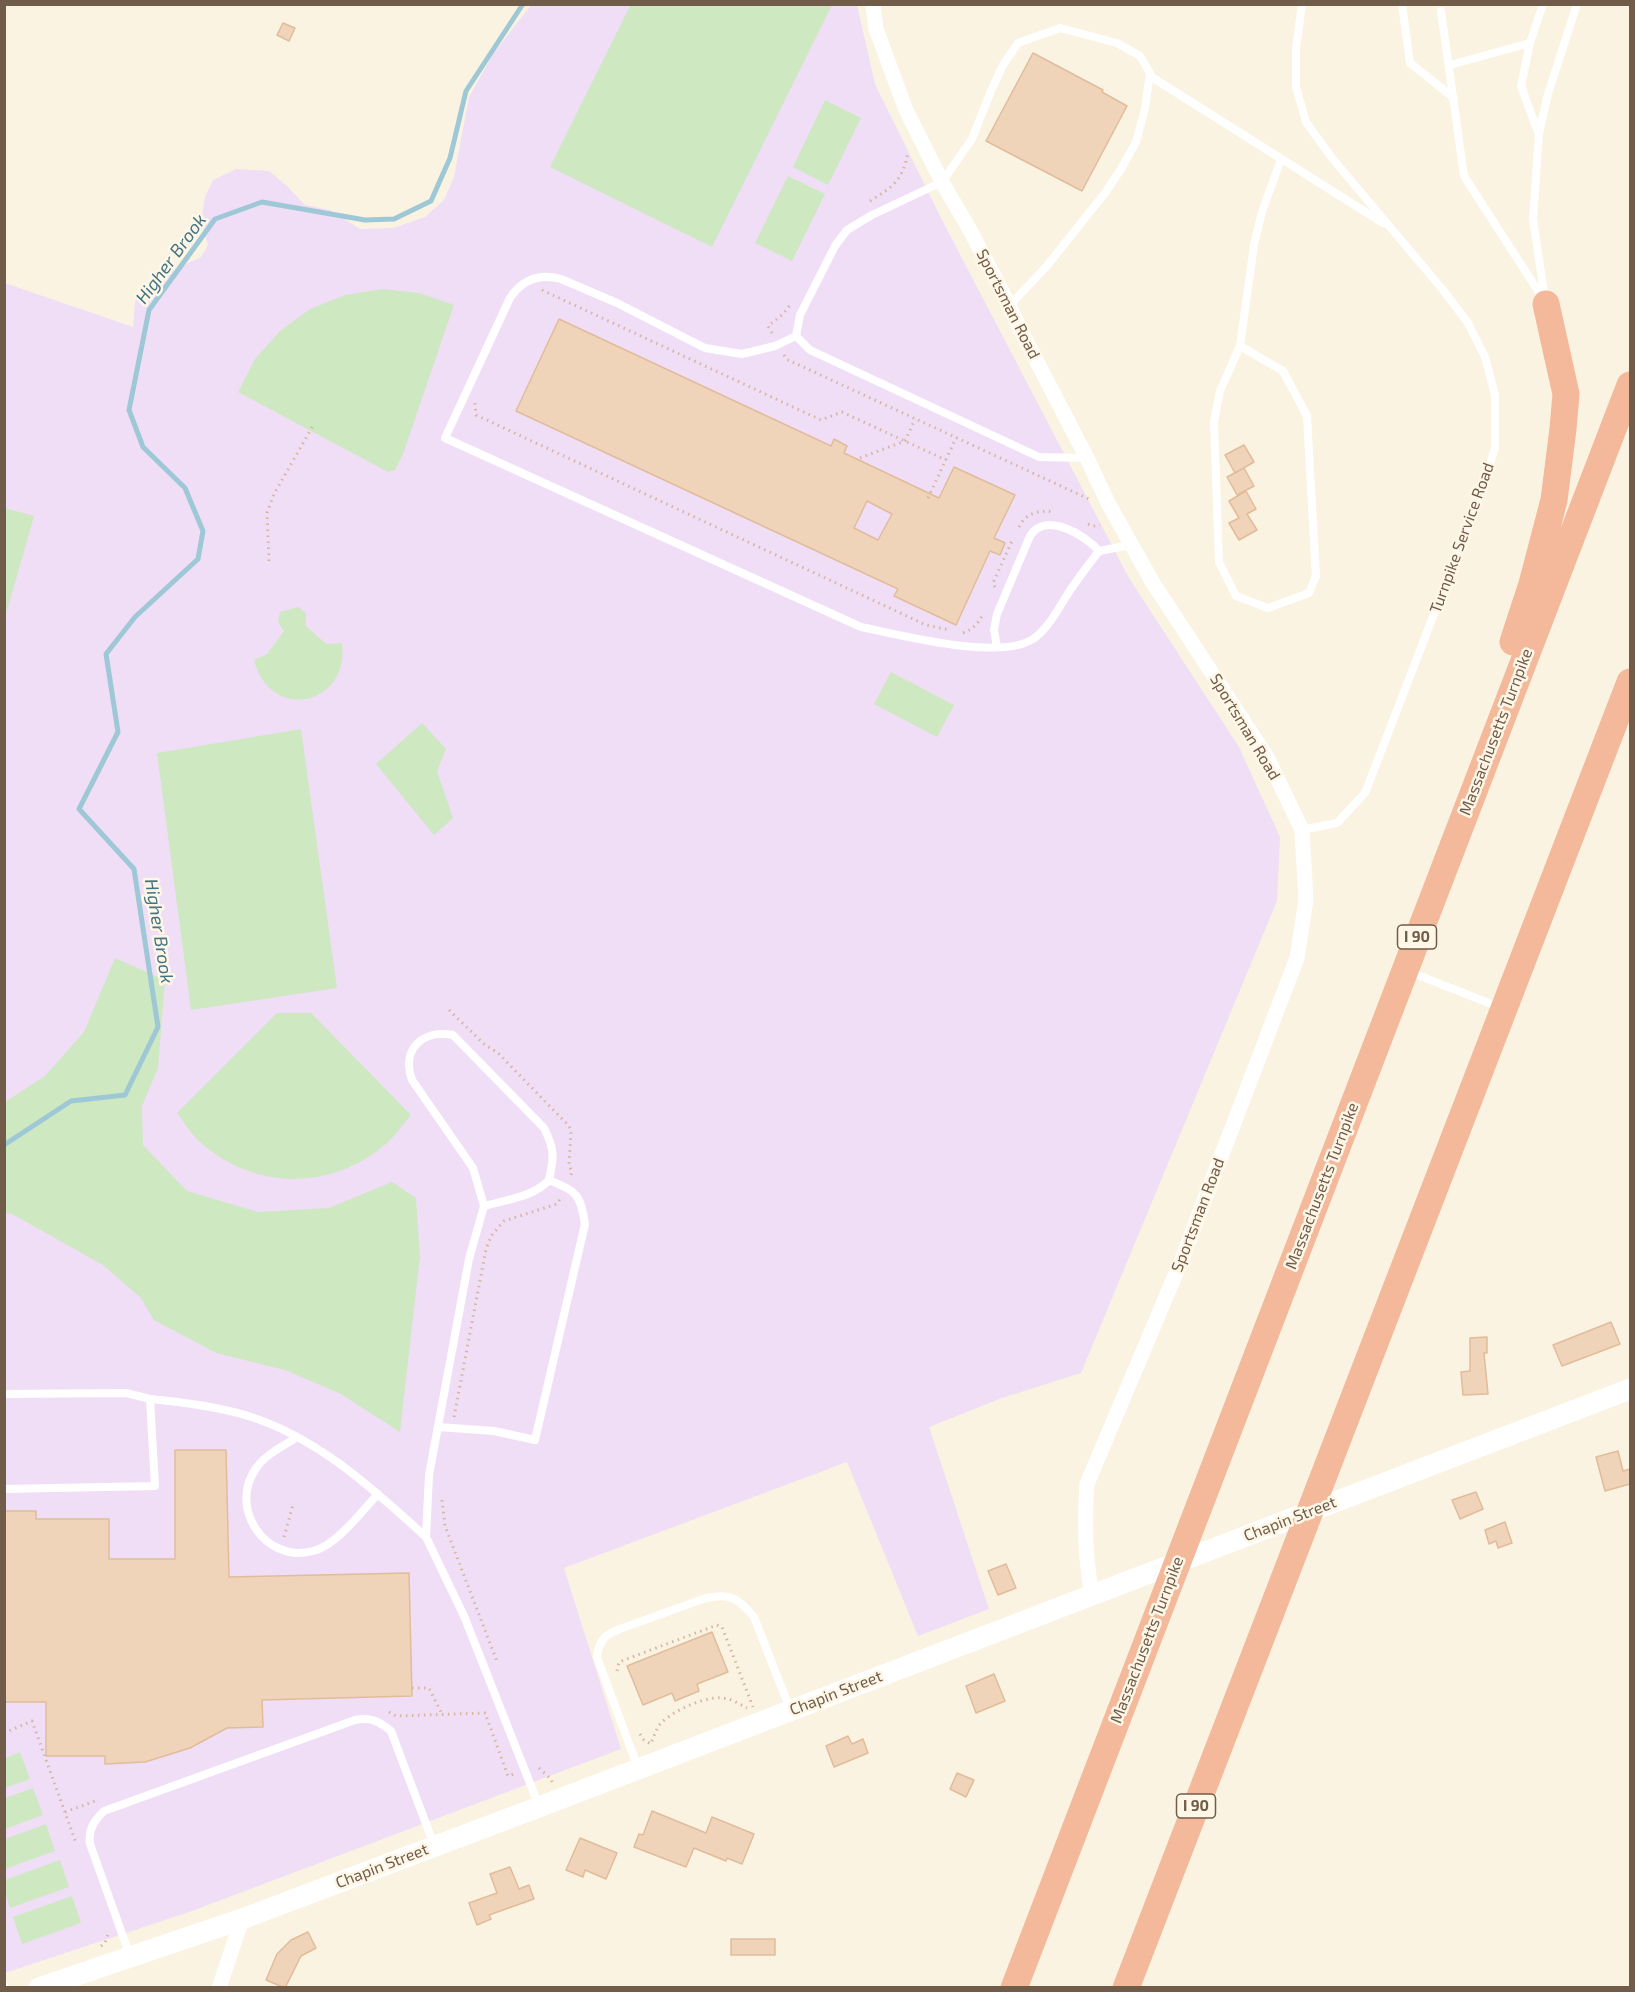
<!DOCTYPE html>
<style>
body{margin:0}
#map{position:relative;width:1635px;height:1992px;overflow:hidden;background:#fbf3e1;font-family:"Exo 2",sans-serif}
canvas{display:block}
.frame{position:absolute;inset:0;border:6px solid #715b49;pointer-events:none}
</style>
<div id="map">
<canvas width="1635" height="1992"></canvas>
<div class="frame"></div>
</div>
<script>
const ctx = document.querySelector('canvas').getContext('2d');
ctx.lineJoin = 'round';
function paint(path, color) { ctx.fillStyle = color; ctx.fill(path, 'evenodd'); }
function strokePath(path, color, width, dash) { ctx.strokeStyle = color; ctx.lineWidth = width; ctx.lineCap = dash ? 'butt' : 'round'; ctx.setLineDash(dash || []); ctx.stroke(path); }
function drawText(font, color, halo, rows, align = 'center') {
  ctx.font = font + ' "Exo 2",sans-serif'; ctx.lineWidth = 5; ctx.setLineDash([]); ctx.textBaseline = 'middle'; ctx.strokeStyle = halo; ctx.fillStyle = color; for (const [text, x, y, turn = 0] of rows) {
    ctx.save(); ctx.translate(x, y); ctx.rotate((+turn || 0) * Math.PI / 180); ctx.textAlign = isNaN(turn) ? turn : align; if (halo) ctx.strokeText(text, 0, 0); ctx.fillText(text, 0, 0); ctx.restore();
  }
}
const education = new Path2D(`
 M531,5H857L875,84L941,218L1129,578L1239,747L1280,837L1277,901L1081,1373L1002,1398L929,1427L989,1609L918,1636L847,1462L564,1568L621,1749L192,1911L5,1973V283L133,327L135,301L149,284L177,268L201,257L208,245L201,222L205,197L213,180L236,169L269,171L287,186L305,205L330,210L360,229L393,228L425,217L444,200L454,177L469,97L493,54Z`);
const green = new Path2D(`
 M631,4L832,5L712,247L550,167Z
 M825,100L861,118L828,185L793,167Z
 M788,176L825,194L792,261L755,243Z
 M382,289L419,293L454,305L403,454L395,470L388,472L238,392L255,359L280,331L310,309L345,295Z
 M5,508L34,516L5,618L4,508Z
 M298,607L306,613V626L326,644L342,643C350,706 270,723 254,660L267,654L284,631L278,622L280,612Z
 M891,672L954,705L937,737L874,704Z
 M422,723L446,749L437,771L453,818L434,835L376,764Z
 M301,729L337,988L191,1010L157,753Z
 M115,958L165,980L158,1068L142,1106L143,1145L187,1191L258,1212L329,1208L392,1182L416,1198L420,1256L400,1432L341,1394L285,1370L216,1353L154,1320L141,1298L103,1265L12,1214L5,1213V1102L45,1076L84,1032Z
 M277,1013H311L411,1115C403,1124 396,1135 387,1143C332,1191 255,1191 200,1142C191,1134 184,1122 177,1113Z
 M20,1752L30,1779L5,1788V1758Z
 M33,1788L43,1815L5,1829V1798Z
 M46,1824L55,1851L5,1869V1839Z
 M60,1860L69,1887L10,1908L5,1892V1880Z
 M72,1896L81,1923L22,1944L13,1917Z`);
const stream = new Path2D(`
 M4,1145L71,1101L125,1095L158,1027L134,869L79,809L118,732L106,654L135,617L198,559L203,531L185,488L143,447L129,410L149,310L215,219L262,202L365,220L394,219L431,201L450,158L466,91L523,4`);
const building = new Path2D(`
 M283,23L295,28L289,41L277,35Z
 M1033,53L1103,90L1102,92L1127,106L1082,191L986,141Z
 M559,319L831,446L834,439L847,446L844,453L939,498L954,467L1015,495L994,538L1005,543L1000,555L990,551L956,625L894,596L898,589L516,411ZM867,501L892,514L878,540L854,528Z
 M1244,445L1254,462L1235,473L1225,455Z
 M1244,468L1254,486L1237,495L1227,477Z
 M1246,491L1256,509L1247,514L1257,530L1239,540L1229,523L1239,518L1229,501Z
 M1611,1322L1620,1344L1562,1366L1553,1345Z
 M1487,1337V1353H1484L1488,1394L1463,1395L1461,1372L1470,1371V1338Z
 M175,1450H226L229,1577L409,1573L412,1696L262,1700L263,1727L227,1728L190,1748L145,1762L105,1764V1756H46V1702H4V1511H36V1519H109V1559H175Z
 M1618,1451L1623,1471L1630,1469V1484L1605,1491L1596,1457Z
 M1476,1492L1483,1509L1460,1519L1452,1500Z
 M1505,1522L1512,1543L1498,1548L1496,1541L1489,1544L1485,1530Z
 M1006,1564L1016,1588L998,1595L988,1571Z
 M712,1632L728,1672L697,1684L699,1691L675,1701L672,1693L643,1705L627,1666Z
 M994,1674L1005,1701L976,1713L966,1686Z
 M848,1736L852,1744L863,1739L868,1753L834,1767L826,1746Z
 M957,1773L974,1780L966,1797L950,1789Z
 M652,1811L706,1833L712,1817L754,1834L742,1864L727,1858L726,1861L694,1848L686,1867L634,1847L639,1834L643,1835Z
 M580,1838L617,1853L606,1879L585,1870L583,1877L566,1870Z
 M510,1867L519,1889L529,1885L534,1899L489,1915L491,1919L477,1925L469,1903L497,1893L490,1874Z
 M308,1932L316,1948L301,1956L285,1988L266,1980L277,1954L291,1940Z
 M731,1939H775V1955H731Z`);
const path = new Path2D(`
 M870,201C893,187 903,180 908,152
 M542,290L821,420L842,412L946,460
 M772,333L768,326L783,314L790,305
 M784,355L786,359L1089,499
 M475,403L476,415L926,625L950,630
 M860,458L905,441L915,419
 M928,498L956,438
 M1088,524L1093,526L1100,525
 M1019,527C1025,514 1039,509 1053,512
 M269,561L267,513L274,494L314,424
 M995,587L993,583L1012,541
 M963,633C973,629 978,624 983,614
 M449,1010L484,1044L498,1053L569,1126L571,1130L569,1165L572,1172L570,1177
 M454,1417L486,1249L491,1236L504,1221L557,1204L560,1199
 M442,1500L445,1526L498,1664
 M284,1537L293,1505
 M617,1671L619,1662L717,1625L722,1627L753,1707
 M412,1688H429L442,1714
 M389,1712L396,1716L485,1713L508,1776L514,1774
 M4,1733L32,1721L76,1843
 M640,1734L644,1740L651,1744C654,1736 656,1729 661,1723C672,1711 706,1696 721,1698C731,1698 739,1704 747,1708
 M539,1768L551,1779L552,1782
 M65,1812L95,1801
 M101,1946L105,1943L108,1934`);
const lane = new Path2D(`
 M1402,4L1410,63L1454,98
 M1441,11L1464,176L1544,300
 M1450,65L1530,43
 M1150,76L1383,223
 M1538,132L1521,86L1530,43L1543,4
 M1545,299L1533,219L1539,133L1548,94L1577,4
 M1009,306L1046,267L1105,193L1121,169L1136,142L1145,109L1150,73L1140,56L1117,43L1060,28L1018,43L1003,65L991,91L972,139L942,182L872,215L847,230L835,246L800,315L796,336L810,350L1039,457L1087,458
 M796,336L775,346L742,354L705,348L617,303L561,279C539,273 522,280 510,298L445,438L861,627C901,635 999,661 1033,639C1049,628 1059,607 1069,592C1079,577 1089,564 1099,551L1131,545
 M1240,346L1283,371L1307,416L1316,576L1309,593L1268,608L1236,596L1219,562L1214,422L1220,391L1240,346L1254,245L1262,212L1281,159
 M997,647L994,630L997,614L1030,536C1046,511 1085,535 1099,551
 M1302,830L1337,823L1365,793L1478,500L1495,448V395L1485,357L1468,323L1443,290L1332,158L1306,122L1296,87V48L1302,4
 M1410,972L1499,1007
 M484,1206L469,1259L429,1475L426,1537L464,1616L539,1806
 M4,1394L126,1393L150,1399
 M438,1427L494,1431L535,1440L585,1224C580,1193 577,1192 549,1180C534,1197 505,1200 484,1206L473,1168L412,1080C401,1050 422,1029 453,1035L544,1128C555,1150 554,1157 549,1180
 M297,1437C284,1446 266,1454 257,1467C227,1507 265,1564 313,1551C337,1545 361,1512 378,1494
 M4,1489L155,1486L150,1399C182,1402 214,1406 245,1415C316,1436 372,1488 426,1537
 M638,1768L597,1657C599,1642 603,1636 617,1630L706,1598C731,1593 738,1598 754,1617L790,1709
 M130,1956L90,1844C88,1829 94,1821 104,1811L355,1720C370,1717 379,1721 391,1731L434,1845
 M4,1986L5,1988`);
const street = new Path2D(`
 M873,4L876,29L906,110L942,182L970,230L1005,297L1022,333L1087,458L1108,503L1153,583L1267,757L1302,830L1306,900L1297,958L1182,1259L1087,1484C1084,1522 1085,1558 1092,1595
 M219,1988L242,1919`);
const secondary = new Path2D(`
 M39,1988L242,1919L539,1807L1630,1389`);
const highway = new Path2D(`
 M1513,642L1532,584L1554,500L1563,429L1566,394L1546,304
 M1014,1988L1630,385
 M1126,1988L1630,682`);
const shields = [
 [1417,937,39],
 [1196,1806,39]
];
const shieldNames = [
 ["I 90",1417,937],
 ["I 90",1196,1806]
];
const streetNames = [
 ["Sportsman Road",1008,304,63],
 ["Turnpike Service Road",1462,538,-70],
 ["Sportsman Road",1245,727,59],
 ["Massachusetts Turnpike",1496,732,-69],
 ["Massachusetts Turnpike",1322,1186,-69],
 ["Sportsman Road",1198,1215,-69],
 ["Chapin Street",1290,1519,-21],
 ["Massachusetts Turnpike",1147,1640,-69],
 ["Chapin Street",836,1693,-21],
 ["Chapin Street",382,1866,-21]
];
const waterNames = [
 ["Higher Brook",171,259,-54],
 ["Higher Brook",159,931,81]
];
paint(education, '#f0def7');
paint(green, '#cee8c1');
strokePath(stream, '#9ec8d5', 5);
paint(building, '#efd4ba');
strokePath(building, '#e1bc9b', 1.5);
strokePath(path, '#d4b79e', 3, [1.5, 4.5]);
strokePath(lane, '#fff', 8);
strokePath(street, '#fff', 15);
strokePath(secondary, '#fff', 21);
strokePath(highway, '#f3b99a', 27);
for (const [x, y, w] of shields) { const box = new Path2D(); box.roundRect(x - w / 2, y - 12, w, 24, 4.5); ctx.fillStyle = '#fef7e7'; ctx.fill(box); strokePath(box, '#715b49', 1.5); }
drawText('bold 15px', '#715b49', null, shieldNames);
drawText('16px', '#715b49', '#fef7e7', streetNames);
drawText('italic 18px', '#447484', '#fef7e7', waterNames);
</script>
